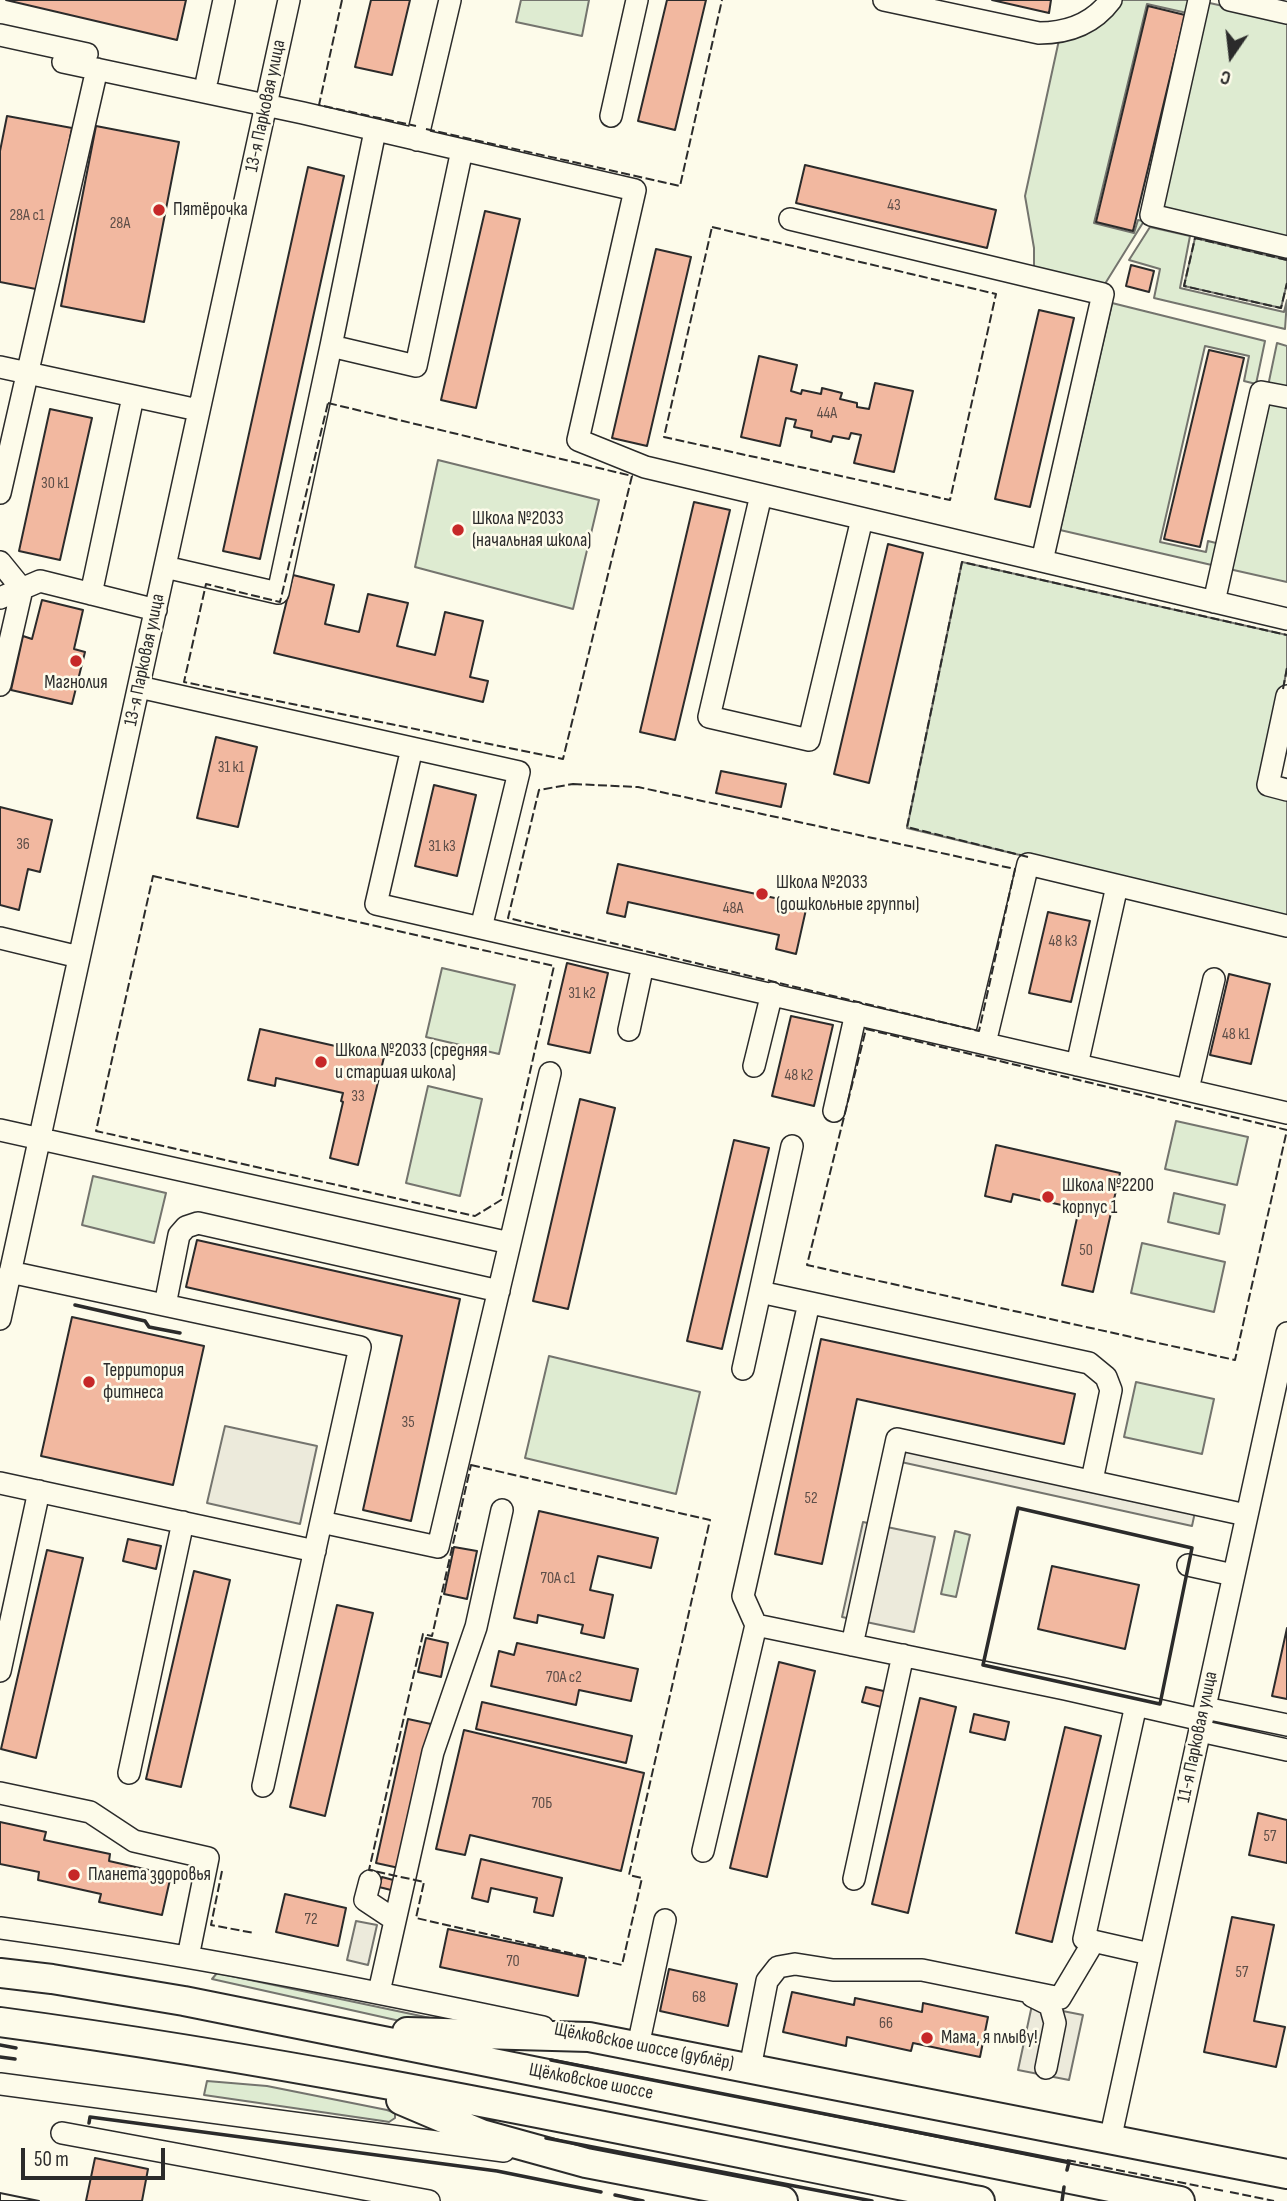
<!DOCTYPE html>
<meta charset="utf-8">
<style>
body{margin:0}
#map{position:relative;width:1287px;height:2201px;overflow:hidden;background:#fdfbea;font-family:"Sofia Sans Condensed",sans-serif}
canvas{display:block}
.north{position:absolute;left:1196px;top:21px;width:70px;height:70px;-webkit-text-stroke:5px #fdfbea;paint-order:stroke;rotate:194deg;font-size:19px;font-weight:700;line-height:28px;text-align:center;color:#2b2b2b}
.north::after{content:'';display:block;margin:auto;width:24px;height:32px;background:#2b2b2b;clip-path:polygon(50% 0,100% 100%,50% 72%,0 100%)}
.scale{position:absolute;left:21px;top:2148px;width:144px;height:32px;box-sizing:border-box;border:4px solid #2b2b2b;border-top:0;padding-left:9px;font-size:21px;line-height:24px;white-space:nowrap;color:#2b2b2b;-webkit-text-stroke:5px #fdfbea;paint-order:stroke}
</style>
<div id="map">
<canvas width="1287" height="2201"></canvas>
<div class="north">С</div>
<div class="scale">50 m</div>
</div>
<script>
const ctx = document.querySelector('canvas').getContext('2d');
ctx.lineJoin = 'round';
function paint(path, color) { ctx.fillStyle = color; ctx.fill(path, 'evenodd'); }
function strokePath(path, color, width, dash) { ctx.strokeStyle = color; ctx.lineWidth = width; ctx.lineCap = dash ? 'butt' : 'round'; ctx.setLineDash(dash || []); ctx.stroke(path); }
function drawText(font, color, halo, rows, align = 'center') {
  ctx.font = font + ' "Sofia Sans Condensed",sans-serif'; ctx.lineWidth = 5; ctx.setLineDash([]); ctx.textBaseline = 'middle'; ctx.strokeStyle = halo; ctx.fillStyle = color; for (const [text, x, y, turn = 0] of rows) {
    ctx.save(); ctx.translate(x, y); ctx.rotate((+turn || 0) * Math.PI / 180); ctx.textAlign = isNaN(turn) ? turn : align; if (halo) ctx.strokeText(text, 0, 0); ctx.fillText(text, 0, 0); ctx.restore();
  }
}
const green = new Path2D(`
 M521,0H589L582,36L516,22Z
 M1121,0H1195L1187,13L1147,4L1094,223L1134,233L1138,220L1144,221L1103,287L1034,270V248L1025,196L1059,40C1086,33 1107,26 1121,0Z
 M1205,2L1287,20V243L1156,213Z
 M1150,227L1190,236L1180,288L1284,312L1287,300L1285,329L1154,298L1160,269L1129,260Z
 M1195,238L1287,260V283L1281,308L1184,286Z
 M1112,303L1265,341L1256,384L1244,381L1249,356L1205,346L1160,542L1206,552L1208,541L1220,544L1216,566L1060,530Z
 M1277,343L1287,346V391L1268,386Z
 M1265,402L1287,406V582L1229,569Z
 M438,460L599,500L573,609L415,567Z
 M962,562L1287,635V668L1264,788L1287,794V919L907,828Z
 M442,968L515,985L499,1054L426,1037Z
 M428,1086L482,1099L460,1196L406,1183Z
 M1176,1121L1248,1137L1237,1185L1165,1169Z
 M93,1176L166,1193L154,1243L82,1225Z
 M1174,1193L1225,1205L1219,1234L1168,1222Z
 M1142,1243L1225,1262L1214,1312L1131,1293Z
 M549,1356L700,1392L676,1494L525,1458Z
 M1136,1382L1214,1399L1202,1454L1124,1437Z
 M955,1531L970,1535L956,1597L941,1594Z
 M217,1973L454,2023L418,2025L212,1979Z
 M207,2081L267,2086L387,2110L395,2113V2118L389,2122L383,2121L204,2095Z`);
const parking = new Path2D(`
 M225,1426L317,1446L300,1524L207,1503Z
 M904,1448L1195,1512L1192,1526L901,1462Z
 M863,1522L935,1537L914,1632L842,1617Z
 M356,1921L377,1925L368,1965L347,1960Z
 M1032,2005L1083,2015L1069,2080L1018,2070Z`);
const building = new Path2D(`
 M6,0H186L177,40Z
 M371,0H410L392,75L355,67Z
 M667,0H706L675,130L638,121Z
 M992,0H1051L1049,13Z
 M1148,6L1185,15L1133,231L1096,222Z
 M7,116L72,128L41,290L0,282V151Z
 M96,126L179,142L144,322L61,306Z
 M805,165L996,210L987,248L796,203Z
 M308,167L344,176L260,559L223,551Z
 M485,211L520,219L476,408L441,400Z
 M656,249L691,257L647,446L612,438Z
 M1131,265L1154,271L1149,292L1126,286Z
 M1039,310L1074,318L1030,507L995,499Z
 M1209,350L1244,358L1200,547L1164,539Z
 M759,356L797,365L791,391L801,394L802,390L821,394L822,388L842,393L840,399L857,403V407L869,409L875,383L913,391L894,472L854,463L861,435L851,433L849,439L833,436L831,442L811,437L812,431L794,427L796,420L786,418L780,446L741,437Z
 M50,409L92,418L60,560L19,551Z
 M694,502L730,510L675,740L640,732Z
 M888,544L923,553L869,783L834,774Z
 M293,575L334,585L325,624L359,632L368,594L408,603L397,646L435,655L445,612L483,621L470,677L488,681L483,702L274,653Z
 M42,600L83,610L74,649L85,652L72,704L11,690L23,636L32,639Z
 M216,737L257,747L238,827L197,818Z
 M721,771L786,784L781,807L716,793Z
 M434,785L476,795L457,876L415,866Z
 M0,807L52,820L40,872L28,869L19,910L0,905Z
 M618,864L807,905L796,954L776,949L779,935L628,902L625,917L607,913Z
 M1048,912L1090,921L1071,1002L1029,993Z
 M567,963L608,973L590,1053L548,1044Z
 M1229,974L1270,984L1251,1064L1210,1055Z
 M791,1016L833,1025L814,1106L772,1096Z
 M260,1029L384,1057L358,1165L330,1158L343,1102L341,1101L343,1093L276,1078L275,1086L248,1080Z
 M580,1099L615,1108L568,1309L533,1301Z
 M734,1140L769,1148L722,1349L687,1341Z
 M996,1145L1120,1173L1093,1292L1062,1285L1079,1209L1013,1194L1011,1202L985,1196Z
 M197,1240L460,1299L411,1521L363,1510L402,1336L186,1287Z
 M72,1317L204,1346L173,1485L41,1456Z
 M821,1339L1075,1394L1064,1444L857,1399L822,1564L775,1554Z
 M539,1511L658,1538L651,1568L598,1556L590,1590L613,1595L604,1638L581,1633L583,1625L538,1615L537,1623L514,1618Z
 M128,1539L161,1546L156,1569L123,1561Z
 M454,1547L477,1551L467,1599L444,1594Z
 M47,1550L83,1558L36,1758L1,1749Z
 M1052,1566L1139,1585L1125,1649L1038,1629Z
 M194,1571L230,1580L181,1787L146,1779Z
 M337,1605L373,1613L325,1816L290,1807Z
 M1287,1628V1699L1272,1696Z
 M426,1638L448,1643L441,1677L418,1672Z
 M517,1643L638,1669L631,1701L579,1690L576,1705L491,1686L499,1651L514,1655Z
 M779,1662L815,1671L767,1877L730,1868Z
 M866,1687L888,1692L885,1708L862,1702Z
 M920,1698L956,1707L908,1913L872,1904Z
 M482,1702L632,1736L626,1763L476,1729Z
 M974,1714L1009,1722L1005,1740L970,1732Z
 M408,1719L431,1724L399,1868L376,1863Z
 M1065,1727L1101,1736L1052,1942L1016,1933Z
 M464,1730L644,1773L621,1871L470,1835L465,1855L436,1849Z
 M1258,1813L1287,1820V1863L1249,1855Z
 M0,1822L46,1832L44,1840L110,1854L109,1861L171,1875L162,1915L99,1902L101,1894L38,1880L39,1872L0,1864Z
 M481,1859L562,1878L553,1916L534,1912L537,1898L491,1888L488,1902L472,1898Z
 M382,1877L397,1881L395,1891L379,1887Z
 M285,1894L346,1908L338,1946L276,1932Z
 M1232,1917L1274,1925L1254,2021L1285,2027L1276,2067L1204,2052Z
 M448,1929L586,1958L578,1996L440,1967Z
 M669,1969L737,1984L728,2026L660,2011Z
 M792,1992L854,2005L855,1998L922,2012L923,2003L988,2017L980,2057L913,2043L911,2051L847,2037L846,2046L783,2032Z
 M95,2158L148,2169L142,2201H86Z
 M0,2193L39,2201H0Z
 M0,2193L39,2201H0Z`);
const minor = new Path2D(`
 M884,0L1039,33C1068,33 1093,24 1111,0
 M1199,0L1151,215L1287,247
 M1230,0L1287,13
 M0,35L87,54
 M63,62L303,113L635,190L578,440L645,467L1287,619
 M207,80L224,0
 M611,116L637,0
 M375,131L331,346L416,366L462,150
 M417,140L450,0
 M790,219L1103,294L1042,561
 M0,367L198,410
 M0,493L97,69
 M761,495L709,717L809,740L862,519
 M0,562L22,589L0,685
 M165,567L278,593L331,346
 M91,594L133,397
 M0,598L40,581L156,610
 M1214,602L1261,392L1287,397
 M139,687L519,772L481,928L1287,1113
 M1287,696L1268,785L1287,790
 M412,748L376,904L481,928
 M0,938L79,957
 M629,1030L643,965
 M985,1043L1028,864L1287,926
 M1077,1065L1117,886
 M754,1066L772,993
 M1188,1089L1214,979
 M834,1111L856,1013
 M0,1130L510,1243L550,1073
 M792,1146L760,1292L1089,1363L1106,1377L1111,1390L1092,1480
 M10,1272L360,1347L321,1522
 M165,1305L179,1235L186,1227L198,1223L499,1291
 M0,1319L289,0
 M743,1369L760,1292
 M0,1483L315,1551
 M1188,1565L1233,1575
 M756,1625L743,1596L809,1303
 M852,1645L897,1439L1246,1515
 M0,1671L39,1491
 M1136,1705L1084,1939L1150,1954
 M1205,1708L1287,1725
 M1200,1731L1287,1750
 M129,1773L183,1522
 M263,1786L321,1522L438,1547L510,1243
 M0,1793L90,1812L134,1841L208,1858L188,1957
 M703,1851L756,1625L1065,1689L1202,1720
 M854,1879L903,1655
 M370,1881L365,1900L395,1920
 M0,1928C182,1953 363,1989 543,2027
 M379,1992L433,1752L476,1627L502,1510
 M1032,1996L1050,2005L1055,2023L1046,2068
 M638,2046L665,1920
 M750,2068L767,1981L778,1967L795,1964L833,1970H922L1060,1998L1094,1941
 M0,2084L504,2151
 M62,2133L429,2201
 M1110,2140L1287,1333`);
const major = new Path2D(`
 M0,1973L52,1979L184,2001L1180,2201
 M0,2022C329,2066 654,2137 980,2201
 M407,2032L589,2037L1287,2174
 M401,2100L481,2134L586,2163L783,2201`);
const fence = new Path2D(`
 M342,0L319,105L416,126
 M426,129L680,186L722,0
 M712,227L996,294L950,500L664,437Z
 M1287,260L1195,238L1184,286L1281,308L1287,283
 M328,403L632,476L563,759L184,682L206,584L280,602Z
 M1283,689L1287,668
 M573,784L638,787L1015,869L979,1031L508,918L539,790Z
 M1028,857L907,827L962,562L1287,635
 M153,876L554,966L501,1200L475,1216L96,1131Z
 M866,1029L1287,1130L1235,1360L807,1265Z
 M471,1465L710,1520L629,1875L642,1878L622,1965L416,1918L424,1882L369,1870L423,1634L432,1636Z
 M222,1871L211,1925L254,1933
 M1067,2160L1224,2191
 M1230,2192L1274,2201`);
const wall = new Path2D(`
 M75,1305L145,1321L149,1327L180,1333
 M1018,1508L1192,1548L1160,1704L983,1665Z
 M0,2045L16,2048
 M0,2057L15,2059
 M551,2060L1064,2161L1069,2162L1067,2170
 M89,2123L90,2117L497,2171L601,2192
 M546,2138L872,2201
 M615,2195L643,2201
 M1062,2201L1064,2187`);
const markers = [
 [159,210,7,"#c62828"],
 [458,530,7,"#c62828"],
 [76,661,7,"#c62828"],
 [762,894,7,"#c62828"],
 [321,1062,7,"#c62828"],
 [1048,1197,7,"#c62828"],
 [89,1382,7,"#c62828"],
 [74,1875,7,"#c62828"],
 [927,2038,7,"#c62828"]
];
const numberNames = [
 ["43",894,206],
 ["28А с1",27,216],
 ["28А",120,224],
 ["44А",827,414],
 ["30 к1",55,484],
 ["31 к1",231,768],
 ["36",23,845],
 ["31 к3",442,847],
 ["48А",733,909],
 ["48 к3",1063,942],
 ["31 к2",582,994],
 ["48 к1",1236,1035],
 ["48 к2",799,1076],
 ["33",358,1097],
 ["50",1086,1251],
 ["35",408,1423],
 ["52",811,1499],
 ["70А с1",558,1579],
 ["70А с2",564,1678],
 ["70Б",542,1804],
 ["57",1270,1837],
 ["72",311,1920],
 ["70",513,1962],
 ["57",1242,1973],
 ["68",699,1998],
 ["66",886,2024]
];
const streetNames = [
 ["13-я Парковая улица",266,106,-78],
 ["13-я Парковая улица",145,660,-78],
 ["11-я Парковая улица",1198,1737,-78],
 ["Щёлковское шоссе (дублёр)",644,2047,11],
 ["Щёлковское шоссе",591,2082,11]
];
const poiNames = [
 ["Пятёрочка",173,210],
 ["Школа №2033",472,519],
 ["(начальная школа)",472,541],
 ["Магнолия",76,683,"center"],
 ["Школа №2033",776,883],
 ["(дошкольные группы)",776,905],
 ["Школа №2033 (средняя",335,1051],
 ["и старшая школа)",335,1073],
 ["Школа №2200",1062,1186],
 ["корпус 1",1062,1208],
 ["Территория",103,1371],
 ["фитнеса",103,1393],
 ["Планета здоровья",88,1875],
 ["Мама, я плыву!",941,2038]
];
paint(green, '#deebd1');
strokePath(green, '#74746e', 2);
paint(parking, '#eceadb');
strokePath(parking, '#74746e', 2);
paint(building, '#f2b8a0');
strokePath(building, '#2b2b2b', 2);
strokePath(minor, '#2b2b2b', 24);
strokePath(major, '#2b2b2b', 32);
strokePath(minor, '#fdfbea', 21);
strokePath(major, '#fdfbea', 28);
strokePath(fence, '#2b2b2b', 2, [9, 3.5]);
strokePath(wall, '#2b2b2b', 3.5);
for (const [x, y, r, color] of markers) { const dot = new Path2D(); dot.arc(x, y, r, 0, 2 * Math.PI); ctx.fillStyle = color; ctx.fill(dot); strokePath(dot, '#fdfbea', 2.5); }
drawText('16px', '#5d4e48', null, numberNames);
drawText('19px', '#2b2b2b', '#fdfbea', streetNames);
drawText('19px', '#2b2b2b', '#fdfbea', poiNames, 'left');
</script>
